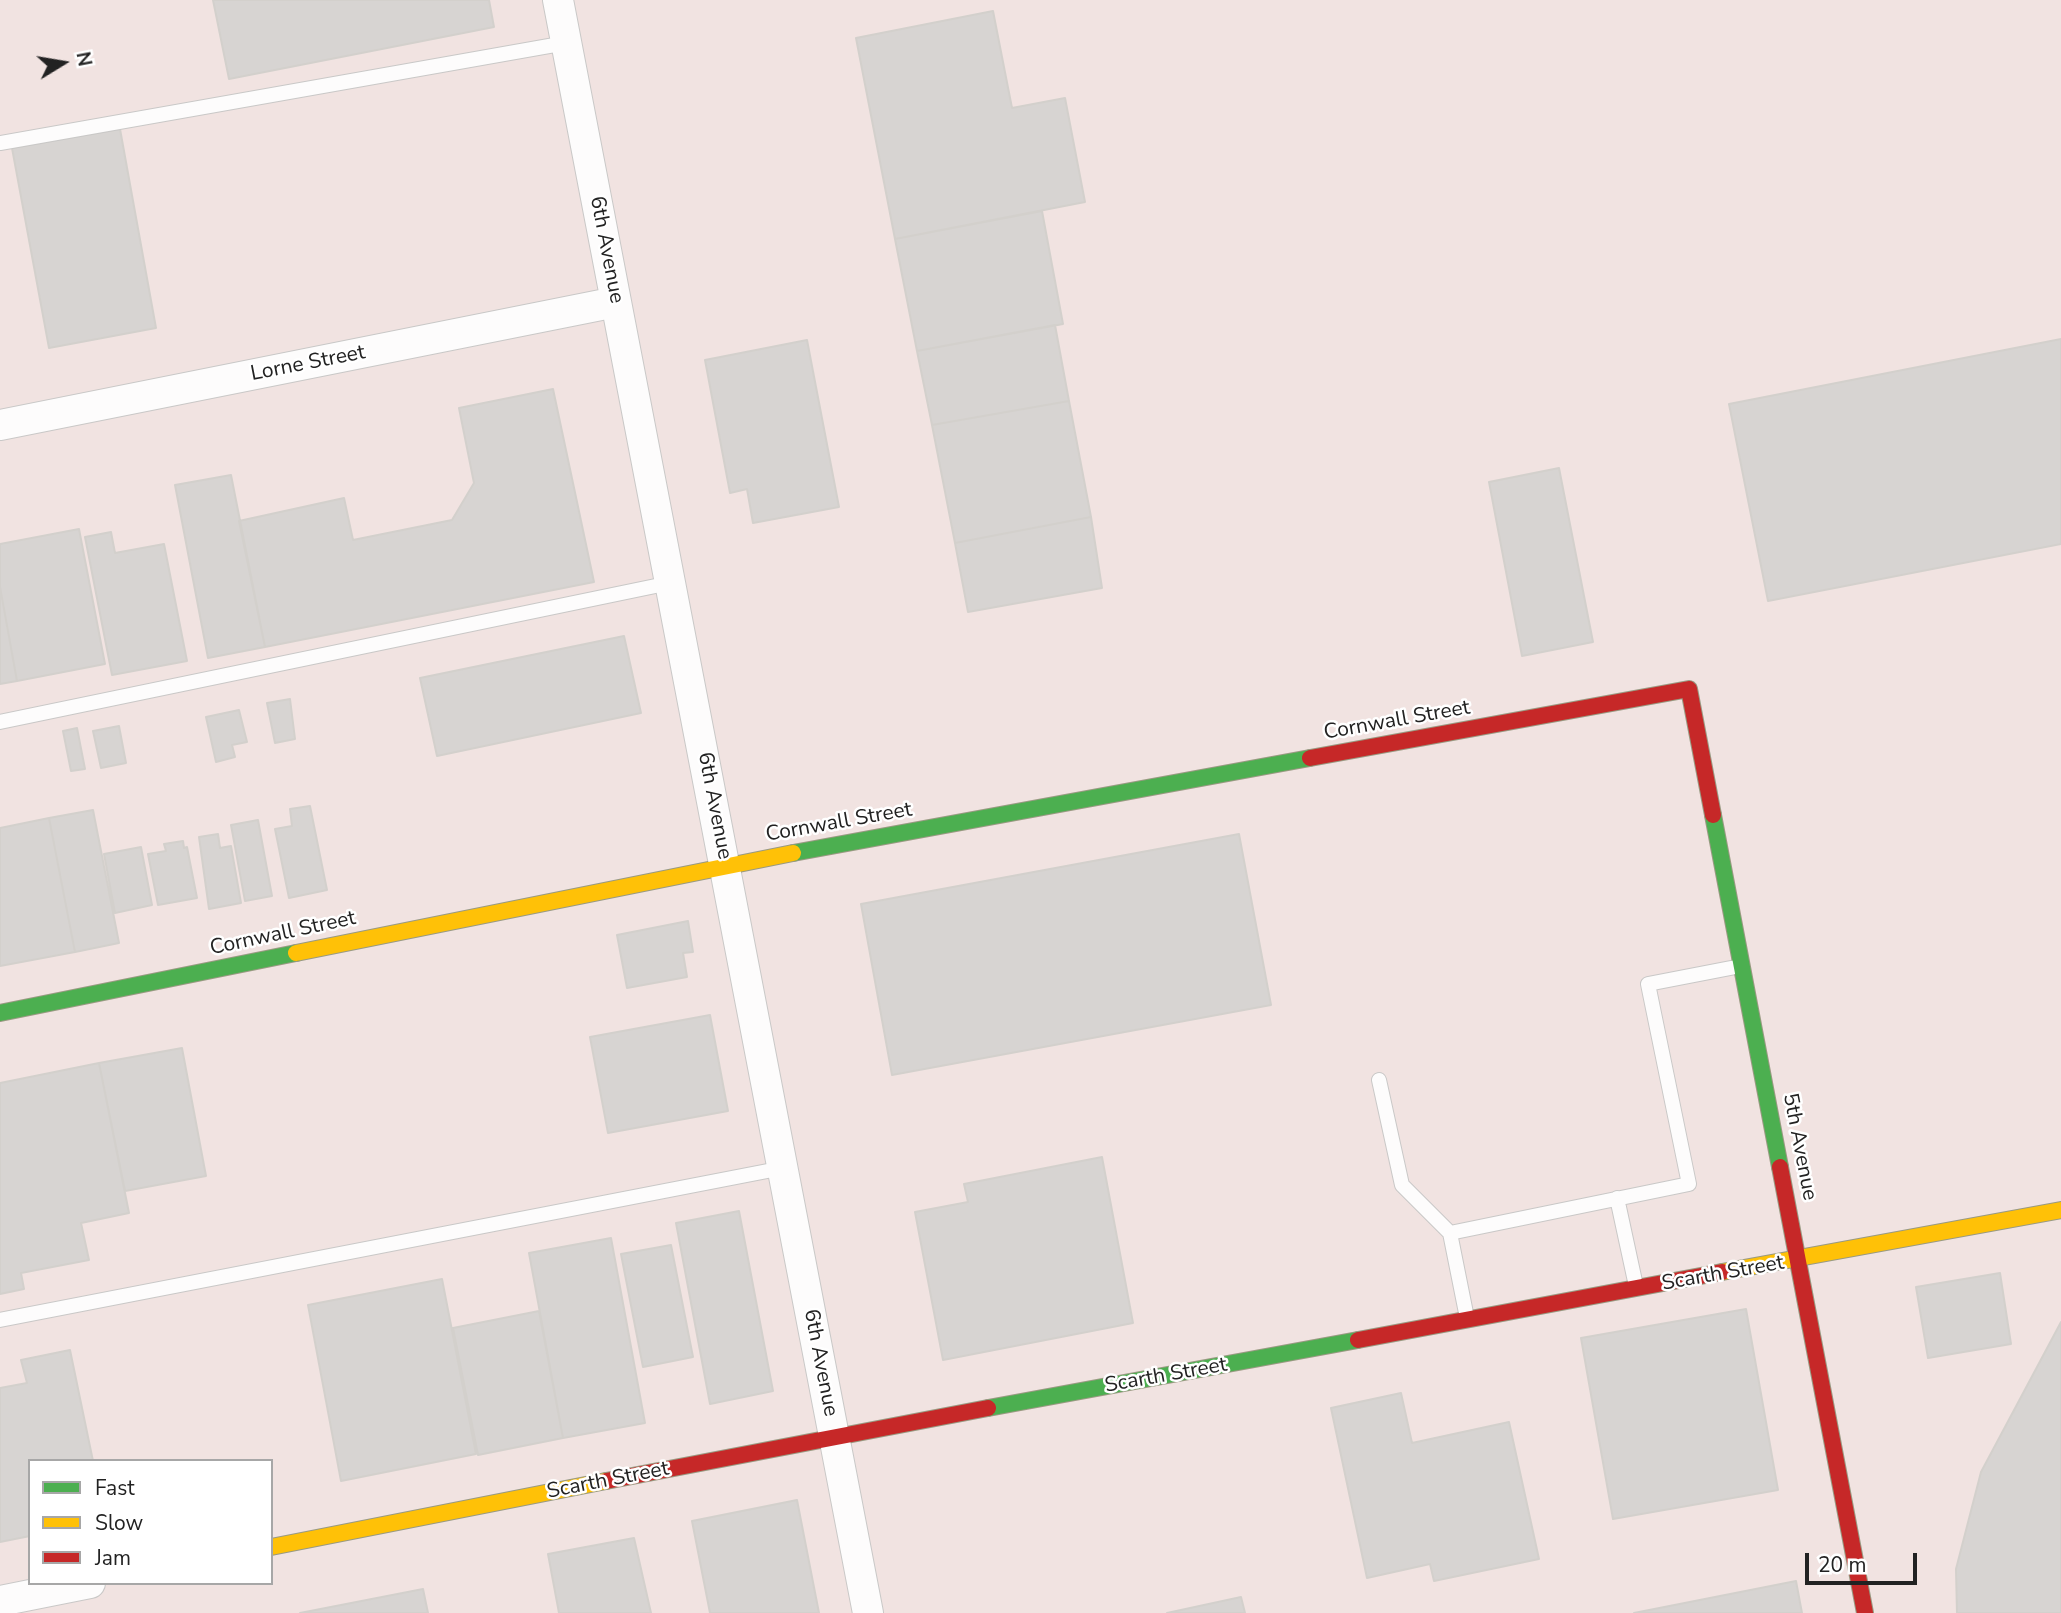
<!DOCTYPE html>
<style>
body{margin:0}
#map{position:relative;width:2061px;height:1613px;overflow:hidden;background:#f0eeeb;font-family:"Nunito Sans",sans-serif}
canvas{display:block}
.legend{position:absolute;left:28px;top:1459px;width:245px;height:126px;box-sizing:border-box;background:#fff;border:2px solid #a7a7a7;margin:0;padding:9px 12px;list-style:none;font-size:21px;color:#222}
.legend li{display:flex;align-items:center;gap:14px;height:35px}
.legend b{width:35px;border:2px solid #a7a7a7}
.north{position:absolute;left:28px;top:28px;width:70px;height:70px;-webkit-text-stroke:5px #fff;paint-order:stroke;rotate:79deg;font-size:19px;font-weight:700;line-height:28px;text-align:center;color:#222}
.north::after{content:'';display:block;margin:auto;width:24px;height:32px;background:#222;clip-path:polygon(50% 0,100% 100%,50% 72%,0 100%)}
.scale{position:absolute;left:1805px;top:1553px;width:112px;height:32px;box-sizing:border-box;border:4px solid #222;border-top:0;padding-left:9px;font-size:21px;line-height:24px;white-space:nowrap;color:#222;-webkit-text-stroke:5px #fff;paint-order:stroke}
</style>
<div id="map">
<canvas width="2061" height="1613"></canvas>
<ul class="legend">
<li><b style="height:9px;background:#4caf50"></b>Fast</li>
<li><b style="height:9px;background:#ffc107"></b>Slow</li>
<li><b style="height:9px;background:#c62828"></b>Jam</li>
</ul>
<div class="north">N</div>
<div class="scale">20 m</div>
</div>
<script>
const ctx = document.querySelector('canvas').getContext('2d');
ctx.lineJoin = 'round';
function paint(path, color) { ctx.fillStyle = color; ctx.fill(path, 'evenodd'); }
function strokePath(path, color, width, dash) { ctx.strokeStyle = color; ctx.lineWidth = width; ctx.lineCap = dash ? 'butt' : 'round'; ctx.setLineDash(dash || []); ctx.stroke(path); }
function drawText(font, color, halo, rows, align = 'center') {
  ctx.font = font + ' "Nunito Sans",sans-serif'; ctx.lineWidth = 5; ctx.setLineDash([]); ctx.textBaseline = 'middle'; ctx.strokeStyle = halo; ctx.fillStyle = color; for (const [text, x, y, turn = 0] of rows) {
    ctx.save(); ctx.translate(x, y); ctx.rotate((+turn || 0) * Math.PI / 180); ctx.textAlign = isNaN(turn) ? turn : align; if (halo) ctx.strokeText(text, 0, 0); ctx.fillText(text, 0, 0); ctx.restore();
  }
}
const commercial = new Path2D(`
 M0,0H2061V1613H0ZM30,1461H271V1583H30Z`);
const building = new Path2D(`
 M213,0H489L494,27L229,79Z
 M993,11L1012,108L1065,98L1085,202L895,239L856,38Z
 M120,129L156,328L49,348L12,148Z
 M1042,211L1063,324L917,351L895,239Z
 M1055,325L1069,401L932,425L917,351Z
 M2061,339V544L1768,601L1729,404Z
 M807,340L839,507L753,523L747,489L730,493L705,360Z
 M553,389L594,582L265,647L239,521L344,498L353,540L452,520L474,483L459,408Z
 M1069,401L1091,517L955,543L932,425Z
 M1559,468L1593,642L1522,656L1489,482Z
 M231,475L265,647L208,658L175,485Z
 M1091,517L1102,588L968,612L955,543Z
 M79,529L105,664L17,681L0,587V544Z
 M111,532L115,553L164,544L187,661L112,675L85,537Z
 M0,587L17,681L0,684Z
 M624,636L641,713L437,756L420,678Z
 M290,699L295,739L275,743L267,703Z
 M239,710L247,742L232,745L235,757L216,762L206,717Z
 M119,726L126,763L101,768L93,731Z
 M77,728L85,769L71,771L63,731Z
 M310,806L327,890L289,898L275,829L292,826L290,809Z
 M93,810L119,943L75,952L49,818Z
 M49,818L75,952L0,966V828Z
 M258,820L272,896L245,901L231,825Z
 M218,834L220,848L231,846L241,903L209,909L199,837Z
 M1239,834L1271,1005L892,1075L861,904Z
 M183,841L184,848L187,847L197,898L158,905L148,854L166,851L164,844Z
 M141,847L152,905L115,913L104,854Z
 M688,921L693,952L683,953L687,977L627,988L617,935Z
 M710,1015L728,1111L608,1133L590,1037Z
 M182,1048L206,1176L125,1191L99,1063Z
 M99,1063L129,1213L81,1223L89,1260L21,1273L24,1289L0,1294V1083Z
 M1102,1157L1133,1323L943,1360L915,1212L968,1202L964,1184Z
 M739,1211L773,1391L710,1404L676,1223Z
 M611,1238L645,1423L563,1438L529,1253Z
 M671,1245L693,1357L643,1367L621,1254Z
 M2000,1273L2011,1344L1928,1358L1916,1287Z
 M442,1279L476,1454L341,1481L308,1305Z
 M1746,1309L1778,1490L1613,1519L1581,1338Z
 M539,1311L563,1438L478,1455L453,1328Z
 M2061,1322V1613H1957L1956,1569L1981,1472Z
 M70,1350L93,1461H30V1536L0,1542V1388L27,1383L21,1360Z
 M1401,1393L1412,1443L1509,1422L1539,1559L1434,1581L1430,1564L1367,1578L1331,1408Z
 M797,1500L819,1613H710L692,1521Z
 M634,1538L651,1613H559L548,1554Z
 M1796,1581L1802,1613H1634Z
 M423,1589L428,1613H300Z
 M1241,1597L1245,1613H1167Z`);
const lane = new Path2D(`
 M0,143L566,43
 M0,722L670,583
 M1379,1080L1402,1185L1450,1233
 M1617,1198L1636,1286
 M1467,1318L1450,1233L1689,1184L1648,984L1741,966
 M0,1320L783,1168`);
const street = new Path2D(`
 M558,0L868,1613
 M0,425L616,302
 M0,1601L90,1583`);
const fast = new Path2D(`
 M1713,815L1780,1167
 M793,853L1310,758
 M0,1013L296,953
 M988,1408L1358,1340`);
const slow = new Path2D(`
 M296,953L793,853
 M1722,1272L2061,1210
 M271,1547L606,1481`);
const jam = new Path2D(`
 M1310,758L1689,689L1713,815
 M1780,1167L1865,1613
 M1358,1340L1722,1272
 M606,1481L988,1408`);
const streetNames = [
 ["6th Avenue",606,250,79],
 ["Lorne Street",308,364,-11],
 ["Cornwall Street",1397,721,-10],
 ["6th Avenue",714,806,79],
 ["Cornwall Street",839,823,-10],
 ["Cornwall Street",283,934,-12],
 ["5th Avenue",1799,1147,79],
 ["Scarth Street",1723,1274,-10],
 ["6th Avenue",820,1363,79],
 ["Scarth Street",1166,1376,-10],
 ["Scarth Street",608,1481,-11]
];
paint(commercial, '#f1e3e1');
paint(building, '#d7d4d2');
strokePath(building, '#d3d0cc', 2);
strokePath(lane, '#c9c8c7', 16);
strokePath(street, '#c9c8c7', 32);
strokePath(fast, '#999a82', 18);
strokePath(slow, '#999a82', 18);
strokePath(jam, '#999a82', 18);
strokePath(lane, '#fdfcfc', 14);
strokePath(street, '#fdfcfc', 30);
strokePath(fast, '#4caf50', 16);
strokePath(slow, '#ffc107', 16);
strokePath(jam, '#c62828', 16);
drawText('21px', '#222', '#fff', streetNames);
</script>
